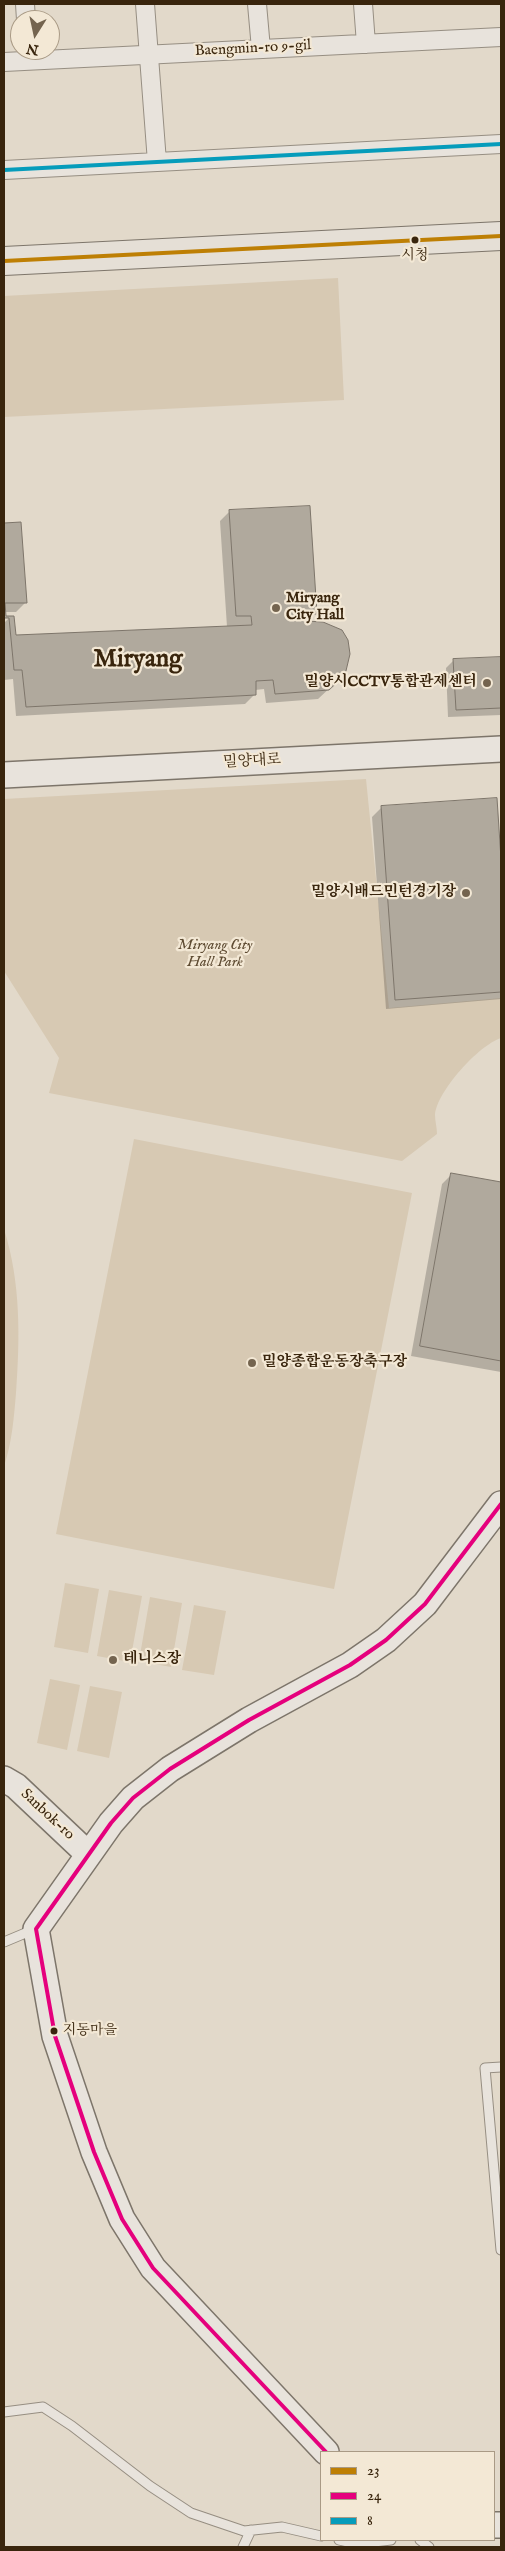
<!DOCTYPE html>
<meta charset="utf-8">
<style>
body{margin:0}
#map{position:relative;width:505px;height:2551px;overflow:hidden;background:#e2d9ca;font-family:"IM FELL English",serif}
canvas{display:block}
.frame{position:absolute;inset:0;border:5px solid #39250d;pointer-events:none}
.legend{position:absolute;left:320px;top:2451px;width:175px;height:90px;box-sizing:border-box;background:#f3e8d5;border:1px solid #a99a85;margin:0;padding:6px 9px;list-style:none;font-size:15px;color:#39250d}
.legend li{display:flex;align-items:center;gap:10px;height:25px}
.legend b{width:25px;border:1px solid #a99a85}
.north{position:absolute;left:10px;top:10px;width:50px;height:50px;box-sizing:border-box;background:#f3e8d5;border:1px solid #a99a85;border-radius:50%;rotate:190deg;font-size:14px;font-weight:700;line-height:20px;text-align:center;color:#39250d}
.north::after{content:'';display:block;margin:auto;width:18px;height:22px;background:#74644f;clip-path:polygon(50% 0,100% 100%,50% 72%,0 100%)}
</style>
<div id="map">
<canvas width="505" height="2551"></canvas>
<div class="frame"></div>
<ul class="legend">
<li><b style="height:6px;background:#be7f04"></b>23</li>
<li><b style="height:6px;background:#e5007d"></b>24</li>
<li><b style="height:6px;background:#069cbb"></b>8</li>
</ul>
<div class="north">N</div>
</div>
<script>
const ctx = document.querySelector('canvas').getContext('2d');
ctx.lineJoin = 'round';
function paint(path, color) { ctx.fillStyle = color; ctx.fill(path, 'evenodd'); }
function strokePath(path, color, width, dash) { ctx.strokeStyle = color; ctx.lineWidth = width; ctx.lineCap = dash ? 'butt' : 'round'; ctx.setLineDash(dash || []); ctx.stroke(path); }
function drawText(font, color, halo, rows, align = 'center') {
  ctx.font = font + ' "IM FELL English","Noto Serif KR",serif'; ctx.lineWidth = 4.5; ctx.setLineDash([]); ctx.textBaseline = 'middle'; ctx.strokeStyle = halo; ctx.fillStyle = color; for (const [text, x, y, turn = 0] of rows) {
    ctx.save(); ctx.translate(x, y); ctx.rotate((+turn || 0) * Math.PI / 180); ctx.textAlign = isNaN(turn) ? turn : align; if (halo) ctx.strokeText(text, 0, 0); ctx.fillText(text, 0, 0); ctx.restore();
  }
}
const green = new Path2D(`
 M338,278L344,400L4,417V296Z
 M366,779L389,1008L501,998V1038C479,1045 437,1091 435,1115C435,1121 437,1128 437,1134L402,1161L49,1093L59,1058L4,971V799Z
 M134,1139L412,1193L334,1589L56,1534Z
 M4,1229C21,1283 20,1338 16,1393C14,1417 12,1443 4,1466Z
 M65,1583L99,1589L88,1653L54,1647Z
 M109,1590L142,1596L130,1662L97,1656Z
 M150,1597L182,1603L171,1667L139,1661Z
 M194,1605L226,1611L214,1675L182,1670Z
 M50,1679L80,1685L67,1750L37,1743Z
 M90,1686L122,1692L109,1758L77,1751Z`);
const shadow = new Path2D(`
 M230,511L316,613L307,622L333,685L318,699L266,703L264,689L255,690V694L245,704L16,716L13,679L4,680V623L10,617L15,637L227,627L220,521Z
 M20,524L26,602L16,612H4V618V525Z
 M501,658V715L448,717L446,668L454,660Z
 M496,799L501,876V999L386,1009L372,817L382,807Z
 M452,1174L501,1183V1372L411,1356L442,1184Z`);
const building = new Path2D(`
 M310,506L317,614H307L306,621L323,622L342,630L348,640L350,654L345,675L329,690L275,694L273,680L256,681V695L26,707L22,670H14L9,618H4V523L21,522L27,603H5L6,616H14L16,635L252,625L251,616H236L229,510Z
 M501,657V708L456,710L453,659Z
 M497,798L501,859V992L395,1000L381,806Z
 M451,1173L501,1182V1361L420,1346Z`);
const lane = new Path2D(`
 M4,1942L35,1929
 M498,2216L485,2068L501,2067
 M501,2216H498L501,2250
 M4,2412L43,2407L72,2426L150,2486L191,2513L244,2531L282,2527L321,2536
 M339,2540L357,2544L391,2540
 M420,2540L429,2547
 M243,2547L251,2530`);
const street = new Path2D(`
 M25,4L26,20
 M145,4L157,162
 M257,4L261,49
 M363,4L366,44
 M4,62L501,37
 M4,170L501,144`);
const secondary = new Path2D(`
 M4,775L501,749
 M4,1779L16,1786L88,1854
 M326,2452L153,2268L122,2219L94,2152L55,2036L36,1929L111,1823L133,1798L170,1769L249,1720L350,1665L386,1640L425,1604L501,1504
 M494,2525H501`);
const primary = new Path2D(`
 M4,261L501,236`);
const bus1 = new Path2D(`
 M4,261L501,236`);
const bus2 = new Path2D(`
 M326,2452L153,2268L122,2219L94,2152L55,2036L36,1929L111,1823L133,1798L170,1769L249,1720L350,1665L386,1640L425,1604L501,1504`);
const bus3 = new Path2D(`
 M4,170L501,144`);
const markers = [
 [415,240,4.5,"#39250d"],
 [276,608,5,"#74644f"],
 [487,683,5,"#74644f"],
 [466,893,5,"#74644f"],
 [252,1363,5,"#74644f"],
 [113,1660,5,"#74644f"],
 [54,2031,4.5,"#39250d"]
];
const busNames = [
 ["시청",415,256],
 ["지동마을",63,2031,"left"]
];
const streetNames = [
 ["Baengmin-ro 9-gil",253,49,-3],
 ["밀양대로",252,762,-3],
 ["Sanbok-ro",47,1815,43]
];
const poiNames = [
 ["Miryang",286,599],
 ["City Hall",286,616],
 ["밀양시CCTV통합관제센터",477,683,"right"],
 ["밀양시배드민턴경기장",456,893,"right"],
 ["밀양종합운동장축구장",262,1363],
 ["테니스장",123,1660]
];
const parkNames = [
 ["Miryang City",215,946],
 ["Hall Park",215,963]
];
const townNames = [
 ["Miryang",138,661]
];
paint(green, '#d7c9b3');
paint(shadow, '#0003');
paint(building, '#b0a99d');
strokePath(building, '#7d756a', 1);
strokePath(lane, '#968e82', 11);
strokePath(street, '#968e82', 20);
strokePath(secondary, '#7d756a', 28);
strokePath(primary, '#7d756a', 30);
strokePath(lane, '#e8e3dc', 9);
strokePath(street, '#e8e3dc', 18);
strokePath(secondary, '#e8e3dc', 25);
strokePath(primary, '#e5dfd6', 28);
strokePath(bus1, '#be7f04', 4);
strokePath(bus2, '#e5007d', 4);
strokePath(bus3, '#069cbb', 4);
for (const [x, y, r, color] of markers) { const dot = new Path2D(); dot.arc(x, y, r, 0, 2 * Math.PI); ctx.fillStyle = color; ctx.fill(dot); strokePath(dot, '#f3e8d5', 2); }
drawText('14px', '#39250d', '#f3e8d5', busNames);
drawText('15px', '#39250d', '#f3e8d5', streetNames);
drawText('bold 15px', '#39250d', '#f3e8d5', poiNames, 'left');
drawText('italic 15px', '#5e4b32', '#f3e8d5', parkNames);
drawText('bold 25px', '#39250d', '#f3e8d5', townNames);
</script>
